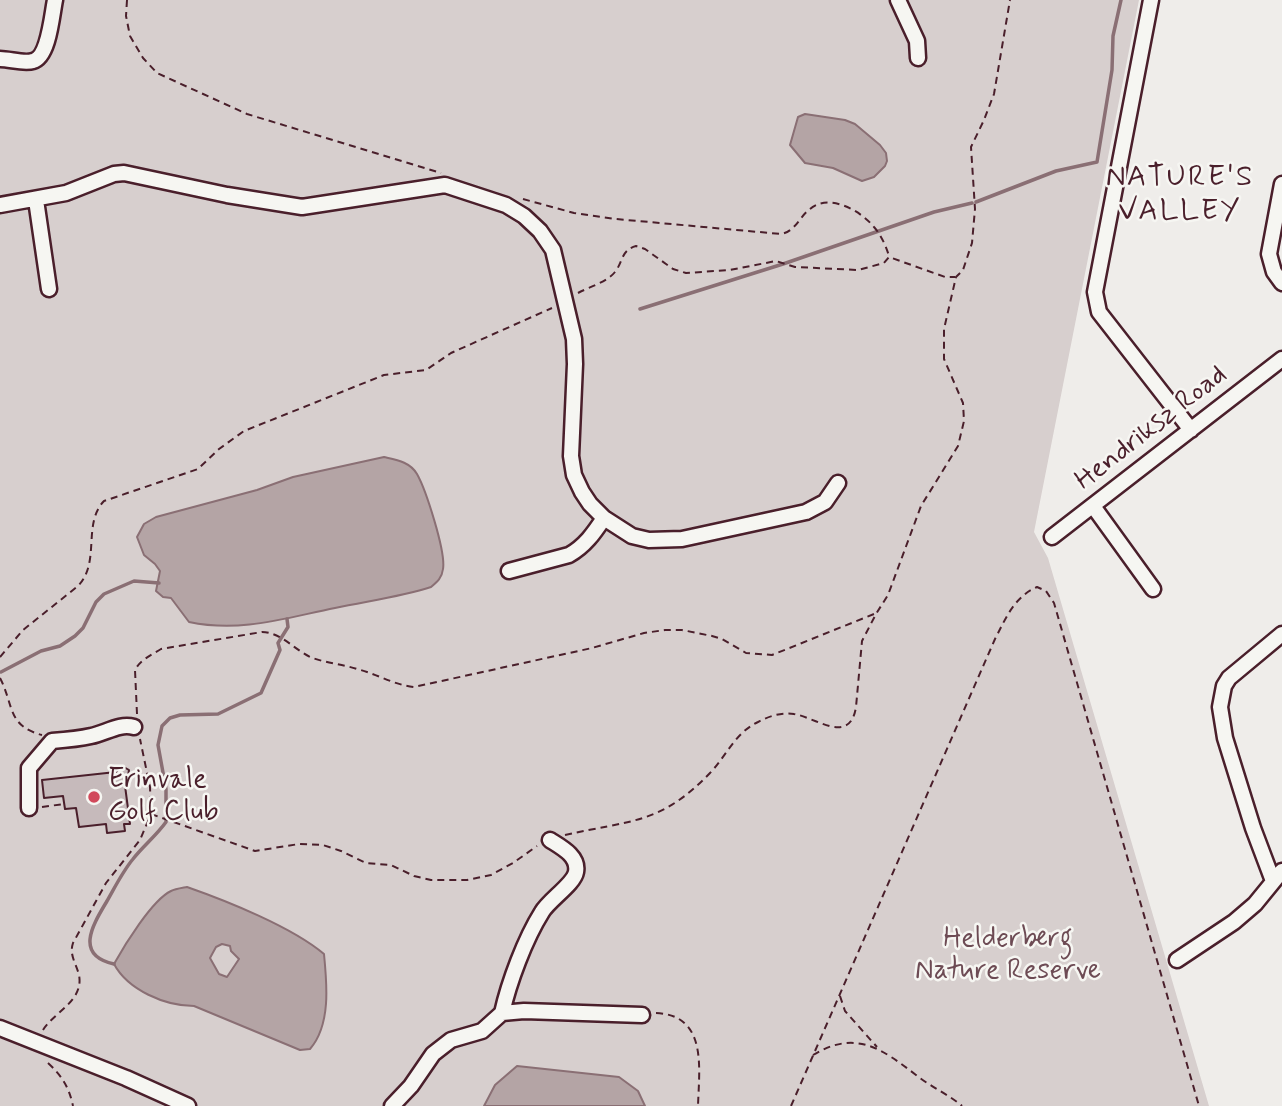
<!DOCTYPE html>
<style>
body{margin:0}
canvas{display:block;background:#efedea}
</style>
<canvas width="1282" height="1106"></canvas>
<script>
const ctx = document.querySelector('canvas').getContext('2d');
ctx.lineJoin = 'round';
function paint(path, color) { ctx.fillStyle = color; ctx.fill(path, 'evenodd'); }
function strokePath(path, color, width, dash) { ctx.strokeStyle = color; ctx.lineWidth = width; ctx.lineCap = dash ? 'butt' : 'round'; ctx.setLineDash(dash || []); ctx.stroke(path); }
function drawText(font, color, halo, rows, align = 'center') {
  ctx.font = font + ' Mynerve,sans-serif'; ctx.lineWidth = 5; ctx.setLineDash([]); ctx.textBaseline = 'middle'; ctx.strokeStyle = halo; ctx.fillStyle = color; for (const [text, x, y, turn = 0] of rows) {
    ctx.save(); ctx.translate(x, y); ctx.rotate((+turn || 0) * Math.PI / 180); ctx.textAlign = isNaN(turn) ? turn : align; if (halo) ctx.strokeText(text, 0, 0); ctx.fillText(text, 0, 0); ctx.restore();
  }
}
const green = new Path2D(`
 M0,0H1139L1034,532L1048,558L1209,1106H0Z`);
const water = new Path2D(`
 M805,114L845,120L855,124L880,145L886,153L887,161L885,166L874,177L862,181L833,168L805,163L790,145L798,117Z
 M384,457C397,460 410,462 417,474C426,490 446,552 443,569C442,578 437,582 431,587C400,597 367,601 335,608C285,618 241,633 189,622L171,598L163,597L156,591L160,571L155,564L144,555L137,537L144,524L156,517L257,490L293,477Z
 M187,887C227,901 292,927 324,954C327,984 331,1025 310,1049L300,1050L194,1006C165,1006 128,990 114,964C124,946 152,900 171,891C175,889 182,888 187,887ZM222,944L230,946L231,951L239,959L227,977L219,974L210,958L216,947Z
 M517,1066L619,1077L638,1091L645,1106H484L495,1085Z`);
const stream = new Path2D(`
 M976,202L1056,171L1097,162L1112,70L1113,36L1121,0
 M640,309L783,264L934,212L972,203
 M1,672L41,651L60,646L75,636L83,628L96,602L104,594L134,581L159,583
 M114,964C73,955 94,923 107,901C115,887 123,871 133,859C143,846 156,836 166,822V789L158,745L162,726L170,718L180,715L218,714L261,693L280,650L278,643L288,627L287,619`);
const building = new Path2D(`
 M122,766L129,770L128,776L124,778L130,824H124L125,831L107,833L106,824L79,827L76,808L65,809L63,796L44,798L42,780L116,772Z`);
const path = new Path2D(`
 M127,0L126,16L130,36L143,58L157,73L247,114L441,173
 M523,199L574,213L616,219L781,234C796,231 799,217 810,209C829,193 860,210 874,227C881,235 886,246 889,256
 M578,293C589,287 607,282 615,272C623,262 621,250 636,246L645,249L673,269L686,273L730,270L776,261L795,267L858,270L884,263L889,257L945,277H955
 M0,657L23,630L78,586C101,562 82,524 104,501L198,469L219,449L244,431L384,375L426,370L451,353L552,308
 M0,678C14,705 7,726 42,735
 M137,714L135,670C140,660 151,655 161,649L262,632C280,632 294,649 310,657C325,663 342,664 357,669C377,674 394,685 414,687L592,648L644,633L665,630H682L712,636L722,639L746,653L772,655L874,614
 M42,807L64,804
 M151,814L255,851L299,844L323,845L341,851L366,863L391,865L414,876L431,880H467L491,875L513,863L537,846
 M565,835C630,820 660,825 710,773C727,755 735,733 758,722C769,716 782,712 794,714C815,717 850,746 856,707L862,641L876,614L888,595L921,506L958,446L964,421L963,403L944,359V329L956,277L963,270L972,243L975,209L971,147L984,120L994,94L1010,0
 M840,996L845,1011L877,1047
 M656,1013C708,1015 699,1069 698,1106
 M43,1030C54,1012 84,1001 79,975C76,963 69,955 73,943L106,883L140,840L151,814L150,787L140,739
 M813,1055C856,1029 882,1049 916,1075C931,1087 948,1094 962,1106
 M48,1063C62,1076 69,1087 73,1106
 M791,1106L995,639C1006,618 1014,597 1037,587L1046,591L1054,603L1199,1106`);
const minor = new Path2D(`
 M898,0L917,41L918,58
 M1151,0L1095,292L1099,312L1191,430
 M0,59C10,59 24,64 33,61C49,57 52,14 55,0
 M1282,184L1269,254L1274,272L1282,283
 M36,200L49,289
 M0,205L66,193L114,174L124,173L227,195L302,207L445,185L506,205L524,216L540,231L553,250L574,339L575,364L571,456L574,475L582,492L590,504L604,518L632,536L649,540L682,539L806,512L825,502L838,483
 M1093,506L1153,589
 M1052,537L1282,359
 M509,571L569,555C585,546 594,533 604,518
 M29,808V768L52,741C65,740 78,739 91,736C106,733 119,723 134,727
 M1273,881L1253,828L1225,738L1220,707L1224,686L1229,678L1282,634
 M1177,960L1234,922L1255,904L1282,871
 M502,1013C509,982 525,939 542,912C549,900 574,884 576,872C579,856 561,847 550,840
 M0,1028L126,1078L188,1106
 M392,1106L411,1086L433,1054L451,1040L482,1031L502,1013L524,1011L642,1015`);
const markers = [
 [94,797,7,"#d1495b"]
];
const streetNames = [
 ["Hendriksz Road",1152,429,-38]
];
const poiNames = [
 ["Erinvale",108,781],
 ["Golf Club",108,813]
];
const parkNames = [
 ["Helderberg",1008,940],
 ["Nature Reserve",1008,972]
];
const neighbourhoodNames = [
 ["NATURE'S",1180,179],
 ["VALLEY",1180,213]
];
paint(green, '#d7cfce');
paint(water, '#b4a4a5');
strokePath(water, '#8a6f74', 2);
strokePath(stream, '#8a6f74', 3.5);
paint(building, '#c6babb');
strokePath(building, '#4a1f2b', 2);
strokePath(minor, '#4a1f2b', 19);
strokePath(path, '#4a1f2b', 2, [7, 5]);
strokePath(minor, '#f6f6f2', 14);
for (const [x, y, r, color] of markers) { const dot = new Path2D(); dot.arc(x, y, r, 0, 2 * Math.PI); ctx.fillStyle = color; ctx.fill(dot); strokePath(dot, '#f6f6f2', 2.5); }
drawText('28px', '#4a1f2b', '#f6f6f2', streetNames);
drawText('28px', '#4a1f2b', '#f6f6f2', poiNames, 'left');
drawText('28px', '#6d4b54', '#f6f6f2', parkNames);
ctx.letterSpacing = '2px';
drawText('30px', '#4a1f2b', '#f6f6f2', neighbourhoodNames);
ctx.letterSpacing = '0px';
</script>
